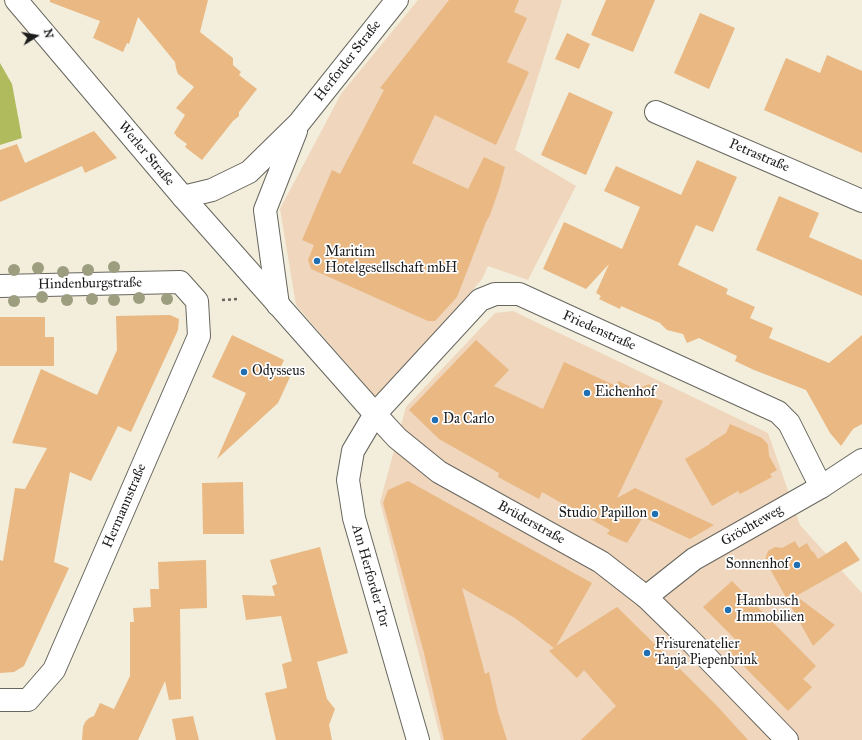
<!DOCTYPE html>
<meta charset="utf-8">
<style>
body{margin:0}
#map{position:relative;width:862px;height:740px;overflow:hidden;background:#f2eedb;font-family:"IM FELL Great Primer",serif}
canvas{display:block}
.north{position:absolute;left:16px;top:16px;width:40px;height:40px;-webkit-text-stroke:3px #fff;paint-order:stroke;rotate:79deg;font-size:11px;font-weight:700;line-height:16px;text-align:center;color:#1c1c1c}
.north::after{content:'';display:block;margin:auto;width:14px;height:18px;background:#1c1c1c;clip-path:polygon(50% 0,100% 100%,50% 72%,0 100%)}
</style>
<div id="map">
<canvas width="862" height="740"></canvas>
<div class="north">N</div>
</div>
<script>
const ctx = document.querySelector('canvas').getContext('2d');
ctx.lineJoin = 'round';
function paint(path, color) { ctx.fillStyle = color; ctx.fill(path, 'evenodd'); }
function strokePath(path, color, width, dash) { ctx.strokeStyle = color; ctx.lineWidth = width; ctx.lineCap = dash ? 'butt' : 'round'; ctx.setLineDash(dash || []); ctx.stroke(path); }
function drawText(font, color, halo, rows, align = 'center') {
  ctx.font = font + ' "IM FELL Great Primer",serif'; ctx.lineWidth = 3.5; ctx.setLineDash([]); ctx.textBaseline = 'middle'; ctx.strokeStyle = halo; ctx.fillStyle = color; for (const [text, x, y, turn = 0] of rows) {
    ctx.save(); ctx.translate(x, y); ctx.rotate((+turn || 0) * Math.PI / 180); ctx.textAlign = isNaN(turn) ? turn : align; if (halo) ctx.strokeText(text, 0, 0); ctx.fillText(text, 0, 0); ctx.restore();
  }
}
const built = new Path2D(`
 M418,0H562L515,150L576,186L528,280L488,266L482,279L379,401L296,305L280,209L341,94Z
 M513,311L768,433L800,525L862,593V740H441L380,502L406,407L495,313Z`);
const green = new Path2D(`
 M0,63L12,84L22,138L0,145Z`);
const building = new Path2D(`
 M50,0H208L200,32L233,58V65L241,72L239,75L257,89L239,112V116L233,121L202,160L185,147L187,144L176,136V135L174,133L185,115L176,108L194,87L178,74L176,68L175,62L138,17L129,44L127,43L123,52L93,38L100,21L50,2Z
 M449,0H519L514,12L527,18L507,62L529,72L496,145L435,115L412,163L468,189L484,157L505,167L499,189L490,215L486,222L457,297L435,321H428L311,269L308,260L314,245L302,240L332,170L340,174L384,90L380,88Z
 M606,0H655L633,52L591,35Z
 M700,13L735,28L709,89L674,73Z
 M567,33L590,44L579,69L555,59Z
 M827,55L862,71V153L764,110L786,58L820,73Z
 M569,92L613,112L586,175L541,155Z
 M94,131L117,158L85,173L82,166L0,202V150L17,144L25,163Z
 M697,160L737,177L713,232L696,225L678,265L728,289L726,294L755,307L750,318L773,328L769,338L829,363L862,335V424L853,429L841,446L830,433L806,390L754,370L735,361L737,356L699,338L687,343L683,334L667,330L660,323L621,306L620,309L599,299L601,296L596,293L609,264L586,289L543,269L564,222L622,249L640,207L604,191L616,166L681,195Z
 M779,196L819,213L809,237L862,260V296L756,250Z
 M167,315H170L179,319L178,330L131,432L118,426L91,481L70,472L54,562L69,568L24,666L14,672L0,673V560L3,561L15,488L25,489L47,448L12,443L41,369L97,395L117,350L116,316Z
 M0,317H45V337H54V366H0Z
 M232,335L284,360L279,371L290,377L278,403L217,459L246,393L212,377Z
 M476,340L509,370L494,386L543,409L564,362L616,386L618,381L636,389L650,384L655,398L663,401L617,498L635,488L714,525L690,539L643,517L627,543L607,534L610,530L542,492L539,499L498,477L499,473L439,439L409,410Z
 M730,424L762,438L766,442L768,445L769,456L777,470L770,474L772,477L740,494L738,491L712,506L685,459L710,444V443L726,433Z
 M408,481L592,583L556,646L617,607L683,672L717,706L748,740H581L616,706L584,670L577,678L549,651L554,648L515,618L462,588L485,674L489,672L498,712L507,740H444L424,653L383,503L388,490Z
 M243,482L244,534H203L202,483Z
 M795,541L799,548L807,543L812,552L813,551L818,559L846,541L860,560L796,596L835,625L813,646L765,560L768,551L775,547L782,548Z
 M320,547L334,602L348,653L317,662L327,699L335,709L329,725L332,740H276L265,693L287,688L282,664L292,661L281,616L246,620L242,595L275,596L272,586L277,584L270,560Z
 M206,560L207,608L180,609L181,699L169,700L165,681L138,740H82L83,727L85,722L89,718L94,716L100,703L114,709L130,676V622H134L133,608L151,607L150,589H159L158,562Z
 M732,581L816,666L803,679L812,687L788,711L728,650L737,641L703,607Z
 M193,716L199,740H176L172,719Z`);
const path = new Path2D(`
 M222,300L239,299`);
const minor = new Path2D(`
 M656,112L862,201
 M183,197L212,190L249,172L299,123L397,0
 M0,286L180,282L197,301L199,336L54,670L28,700H0
 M278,305L265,210L296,131
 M418,740L354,518L348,480L353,451L375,414L480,300L495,294H519L778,412L789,423L821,487`);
const tertiary = new Path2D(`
 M646,597L694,559L821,487L862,460`);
const secondary = new Path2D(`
 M16,0L183,197L375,414L397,438L439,472L601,562L646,597L687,637L787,740`);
const trees = [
 [114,267],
 [38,268],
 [14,270],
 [88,270],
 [63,272],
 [42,297],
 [139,298],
 [92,299],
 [167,299],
 [67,300],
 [114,300],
 [14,301]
];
const markers = [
 [317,261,4,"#1f6fb2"],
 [244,372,4,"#1f6fb2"],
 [587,393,4,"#1f6fb2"],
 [435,420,4,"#1f6fb2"],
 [655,514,4,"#1f6fb2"],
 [797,565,4,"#1f6fb2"],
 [728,610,4,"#1f6fb2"],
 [647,653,4,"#1f6fb2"]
];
const streetNames = [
 ["Herforder Straße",348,61,-52],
 ["Werler Straße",146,154,50],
 ["Petrastraße",759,156,23],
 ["Hindenburgstraße",90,284,-1],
 ["Friedenstraße",599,331,24],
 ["Hermannstraße",125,506,-67],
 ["Brüderstraße",531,523,29],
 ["Gröchteweg",752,526,-30],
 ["Am Herforder Tor",370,576,74]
];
const poiNames = [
 ["Maritim",325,253],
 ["Hotelgesellschaft mbH",325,269],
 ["Odysseus",252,372],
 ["Eichenhof",595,393],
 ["Da Carlo",443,420],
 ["Studio Papillon",647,514,"right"],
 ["Sonnenhof",789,565,"right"],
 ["Hambusch",736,602],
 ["Immobilien",736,618],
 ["Frisurenatelier",655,645],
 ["Tanja Piepenbrink",655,661]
];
paint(built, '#efd6bc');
paint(green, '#afbb5d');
paint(building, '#e9b883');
strokePath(minor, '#67665f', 24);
strokePath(tertiary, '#67665f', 24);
strokePath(secondary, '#67665f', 24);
strokePath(path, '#67665f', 2.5, [3, 3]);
strokePath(minor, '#fff', 22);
strokePath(tertiary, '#fff', 22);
strokePath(secondary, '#fff', 22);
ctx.fillStyle = '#9d9e80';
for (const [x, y] of trees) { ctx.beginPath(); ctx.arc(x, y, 6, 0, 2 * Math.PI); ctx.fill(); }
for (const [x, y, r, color] of markers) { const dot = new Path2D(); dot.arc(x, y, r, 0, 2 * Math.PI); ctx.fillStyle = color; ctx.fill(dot); strokePath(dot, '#fff', 1.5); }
drawText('14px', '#1c1c1c', '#fff', streetNames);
drawText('14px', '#1c1c1c', '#fff', poiNames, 'left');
</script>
